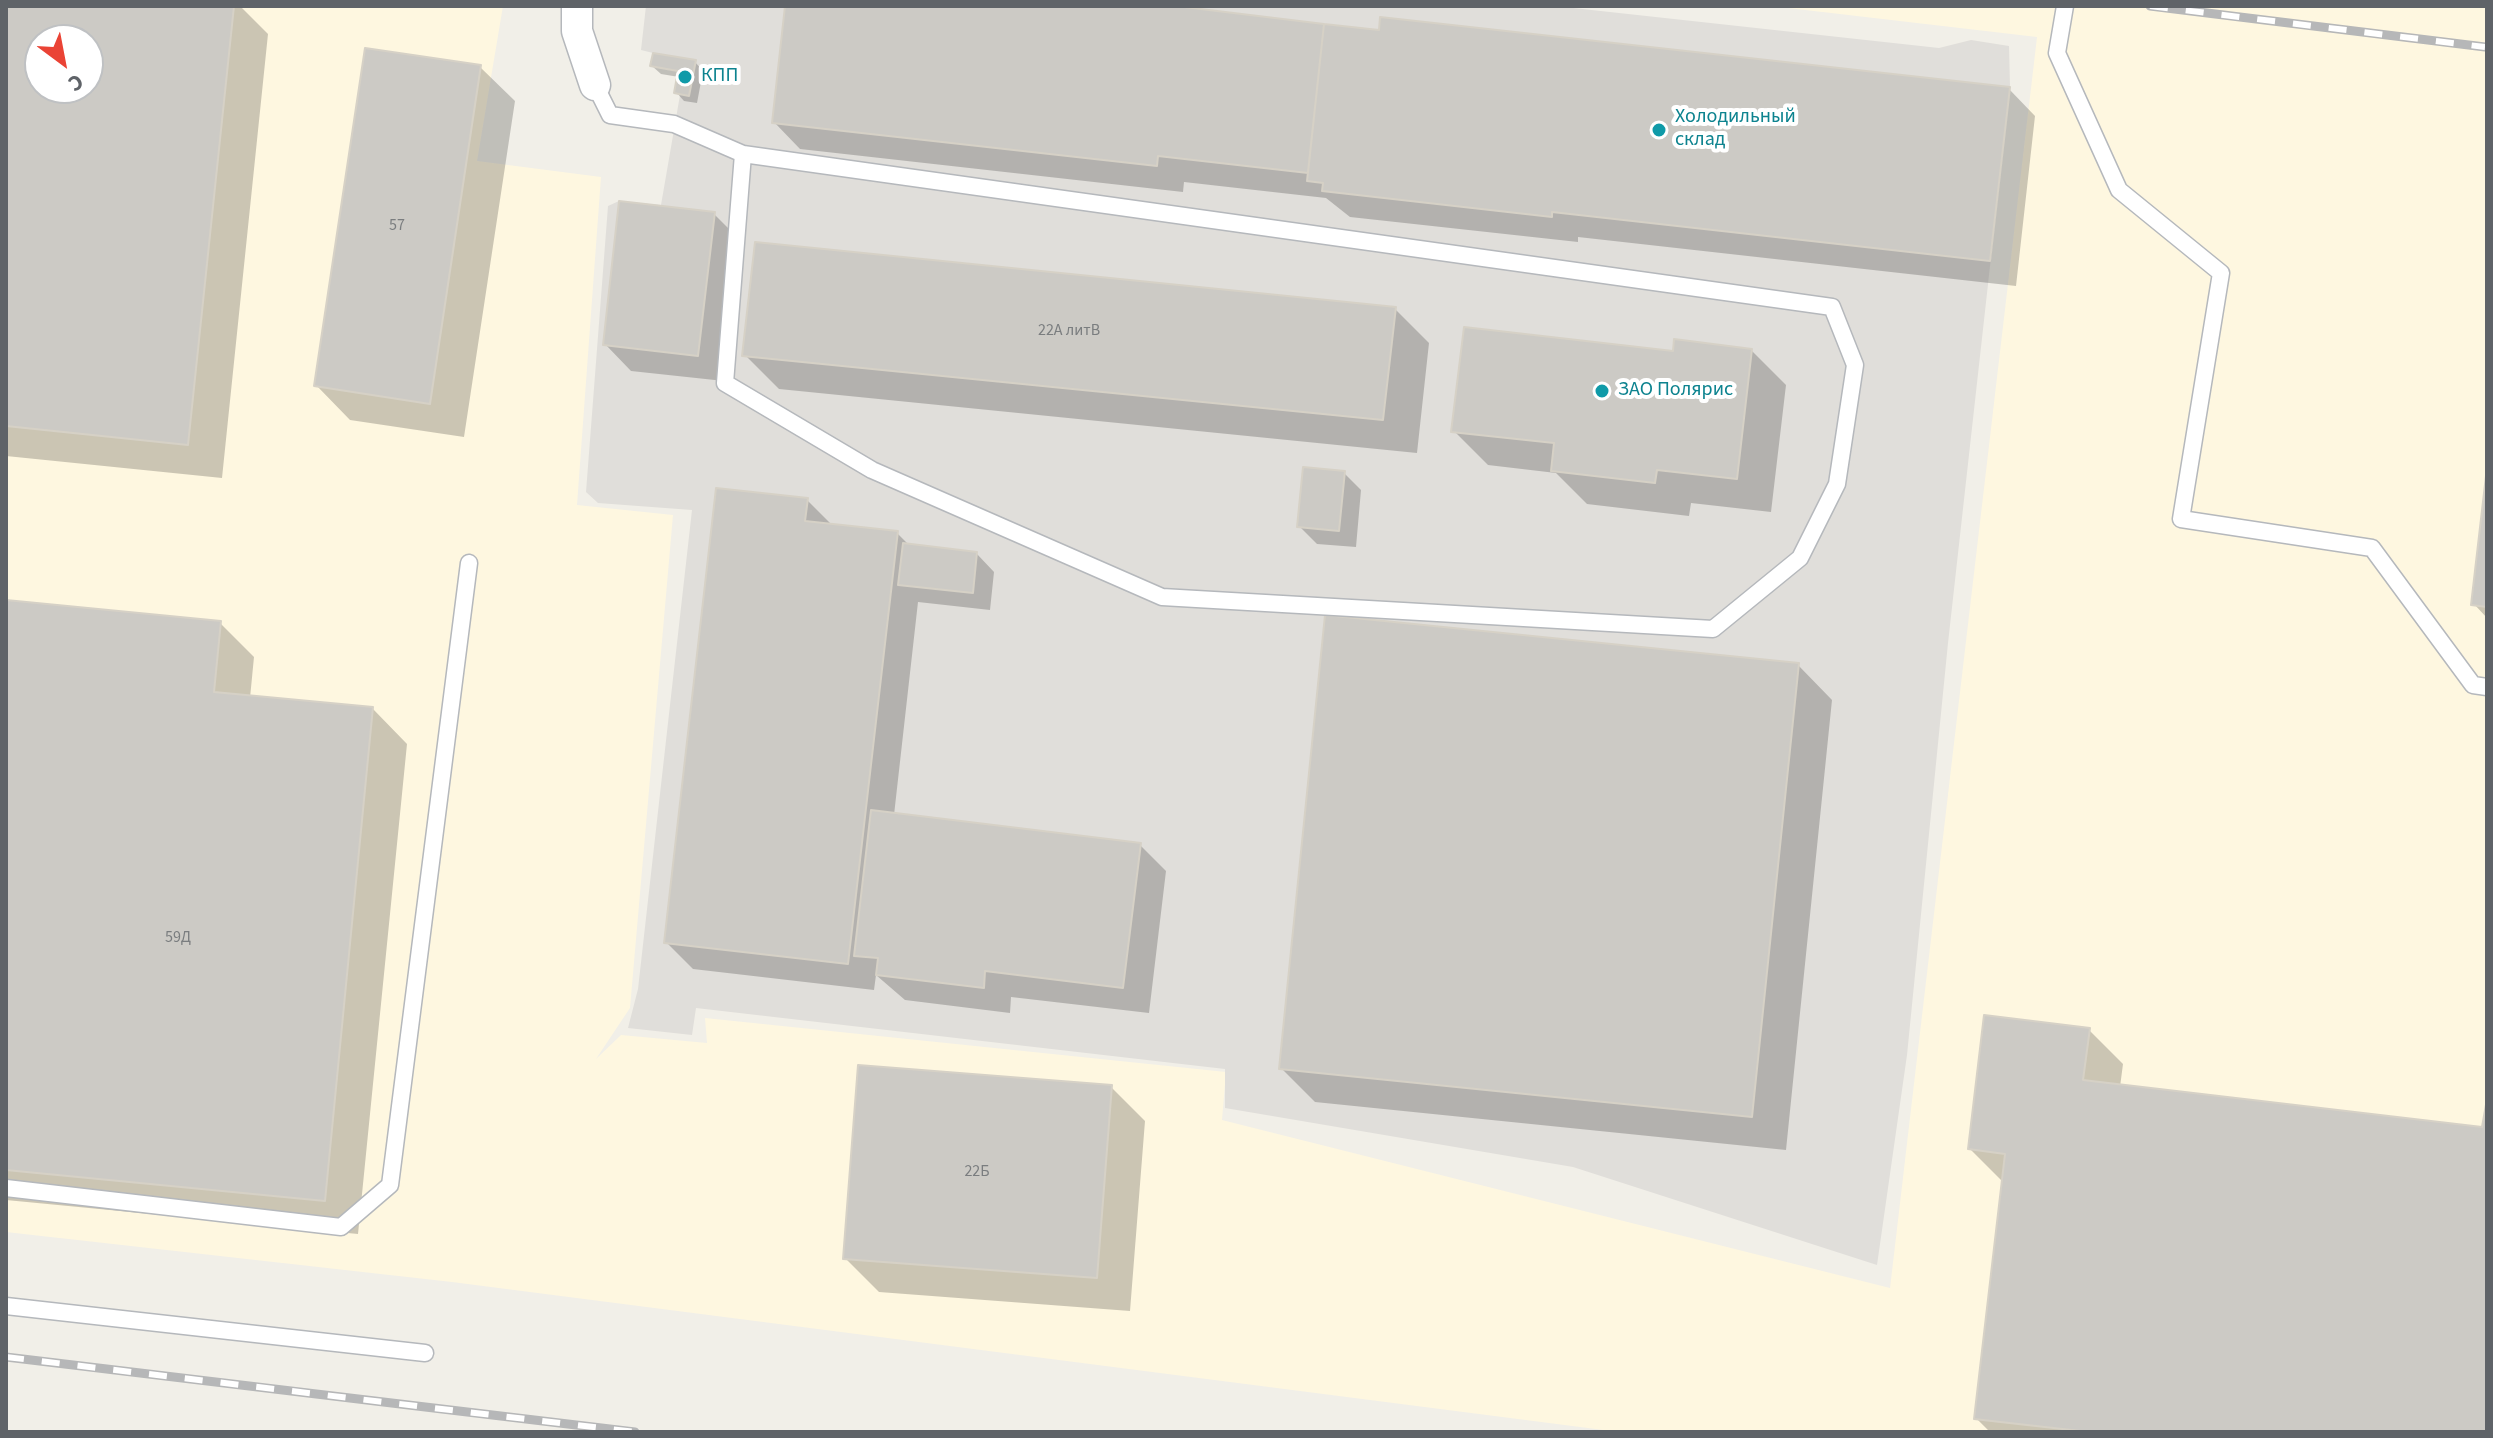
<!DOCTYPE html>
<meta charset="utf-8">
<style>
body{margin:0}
#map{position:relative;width:2493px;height:1438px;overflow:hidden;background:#f1efe8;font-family:"Source Sans 3",sans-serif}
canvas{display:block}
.frame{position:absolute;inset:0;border:8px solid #5f6368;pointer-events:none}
.north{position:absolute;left:24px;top:24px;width:80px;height:80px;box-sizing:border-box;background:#fff;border:2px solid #bfc1c3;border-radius:50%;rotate:148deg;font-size:22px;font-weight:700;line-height:32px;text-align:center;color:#5f6368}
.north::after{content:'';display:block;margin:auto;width:28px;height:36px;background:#ea4335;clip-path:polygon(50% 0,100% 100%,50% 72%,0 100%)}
</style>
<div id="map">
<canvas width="2493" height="1438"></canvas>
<div class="frame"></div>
<div class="north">С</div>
</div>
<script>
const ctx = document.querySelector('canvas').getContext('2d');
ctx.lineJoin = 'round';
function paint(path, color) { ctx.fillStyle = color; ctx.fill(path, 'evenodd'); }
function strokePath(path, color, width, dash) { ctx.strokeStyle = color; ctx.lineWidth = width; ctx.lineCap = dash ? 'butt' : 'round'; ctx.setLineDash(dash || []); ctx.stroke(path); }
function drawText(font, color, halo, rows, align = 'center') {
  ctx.font = font + ' "Source Sans 3",sans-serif'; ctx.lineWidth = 8; ctx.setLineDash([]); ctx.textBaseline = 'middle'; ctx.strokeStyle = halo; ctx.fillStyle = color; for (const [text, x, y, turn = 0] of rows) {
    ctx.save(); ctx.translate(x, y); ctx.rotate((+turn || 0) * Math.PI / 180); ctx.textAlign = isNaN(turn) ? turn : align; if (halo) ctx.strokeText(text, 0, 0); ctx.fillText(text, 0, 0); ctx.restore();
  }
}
const commercial = new Path2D(`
 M6,6H503L477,161L601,177L577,505L673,515L630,1008L596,1059L621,1035L707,1043L705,1018L1226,1072L1222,1120L1890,1288L2037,37L1771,6H2487V1432H1619L452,1282L6,1232ZM40,40H88V88H40Z`);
const industrial = new Path2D(`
 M646,6H1555L1939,48L1971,40L2009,46L2010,87L1948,643L1907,1055L1877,1265L1573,1167L1225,1108V1069L696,1008L692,1035L628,1028L638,989L692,510L598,503L586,492L608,206L619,201L661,205L680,95L674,93L678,71L650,66L653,53L641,50Z`);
const shadow = new Path2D(`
 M6,6H240L268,34L222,478L6,456ZM40,40H88V88H40Z
 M787,6H1191L1197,12L1381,33L2009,89L2035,116L2016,286L1578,237V242L1350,217L1326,198L1184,182L1183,192L800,149L774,122Z
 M695,62L703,71L697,103L684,101L676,92L679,77L661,74L652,66Z
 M480,67L515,101L464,437L350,420L316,385Z
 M714,214L740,240L724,381L631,371L605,344Z
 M1395,309L1429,343L1417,453L779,389L745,355Z
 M1751,350L1786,385L1771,512L1691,503L1689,516L1587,504L1556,473L1488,465L1454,431L1675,353Z
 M1344,473L1361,490L1356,547L1317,544L1299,526Z
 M2487,485V618L2474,604Z
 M807,500L833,526L897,533L910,546L977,554L994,572L990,610L918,602L894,815L1140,845L1166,871L1149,1013L1011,997L1010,1013L905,1000L876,975L874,990L693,969L667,943Z
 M6,602L220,623L254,657L250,698L373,709L407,744L358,1234L6,1200Z
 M1798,665L1832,700L1786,1150L1315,1102L1281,1068Z
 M2089,1030L2123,1064L2120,1087L2483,1129L2487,1101V1432H1990L1976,1418L2004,1183L1970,1149Z
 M1111,1087L1145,1121L1130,1311L879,1292L845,1258Z`);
const building = new Path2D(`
 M6,6H234L188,445L6,426ZM40,40H88V88H40Z
 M785,6H1176L1324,24L1308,173L1158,156L1157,166L772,123Z
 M1380,17L2010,87L1990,261L1552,212V217L1322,191L1323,183L1307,181L1324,24L1379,30Z
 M365,48L481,65L430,404L314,386Z
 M653,53L696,60L689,96L674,93L678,71L650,66Z
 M619,201L715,212L698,356L603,345Z
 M755,242L1396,307L1383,420L742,356Z
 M1464,327L1673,351L1674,339L1752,349L1737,479L1657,470L1655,483L1551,471L1554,443L1451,432Z
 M1303,467L1345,471L1339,531L1297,527Z
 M2487,467V607L2471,605Z
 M716,488L808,498L805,521L898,531L848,964L664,943Z
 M903,543L977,552L973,593L898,585Z
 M6,600L221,621L214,692L373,707L325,1201L6,1170Z
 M1325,615L1799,663L1752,1117L1279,1069Z
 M871,810L1141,843L1123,988L985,971L984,988L876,975L878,958L854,956Z
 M1984,1015L2090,1028L2083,1080L2482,1127L2487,1099V1432H2089L1974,1419L2005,1154L1968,1149Z
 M858,1065L1112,1085L1097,1278L843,1259Z`);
const service = new Path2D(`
 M2065,6L2057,53L2119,190L2221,273L2181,519L2372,548L2473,685L2487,687
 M595,85L610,115L674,124L743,154L1832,307L1855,365L1837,484L1800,558L1713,629L1162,597L872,470L725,383L743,154
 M6,1188L341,1227L390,1185L469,563
 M6,1306L425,1353`);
const minor = new Path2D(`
 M577,6V31L595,85`);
const rail = new Path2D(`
 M2150,6L2485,47
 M6,1357L635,1432`);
const markers = [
 [685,77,8,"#0f9aa8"],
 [1659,130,8,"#0f9aa8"],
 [1602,391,8,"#0f9aa8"]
];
const numberNames = [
 ["57",397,226],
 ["22А литВ",1069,331],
 ["59Д",178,938],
 ["22Б",977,1172]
];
const cultureNames = [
 ["КПП",701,77],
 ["Холодильный",1675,118],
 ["склад",1675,141],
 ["ЗАО Полярис",1618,391]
];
paint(commercial, '#fef7e0');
paint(industrial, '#e0deda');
paint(shadow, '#0003');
paint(building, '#cccac5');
strokePath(building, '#d6d1c6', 2);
strokePath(service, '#b5b8bc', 19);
strokePath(minor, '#b5b8bc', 33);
strokePath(service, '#fff', 16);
strokePath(minor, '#fff', 30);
strokePath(rail, '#b6b7b8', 9);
strokePath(rail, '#fff', 6, [18]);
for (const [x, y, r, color] of markers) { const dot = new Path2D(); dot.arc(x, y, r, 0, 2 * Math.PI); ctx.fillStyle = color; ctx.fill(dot); strokePath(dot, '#fff', 3); }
drawText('16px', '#7a7d7f', null, numberNames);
drawText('20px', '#0d838f', '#fff', cultureNames, 'left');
</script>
